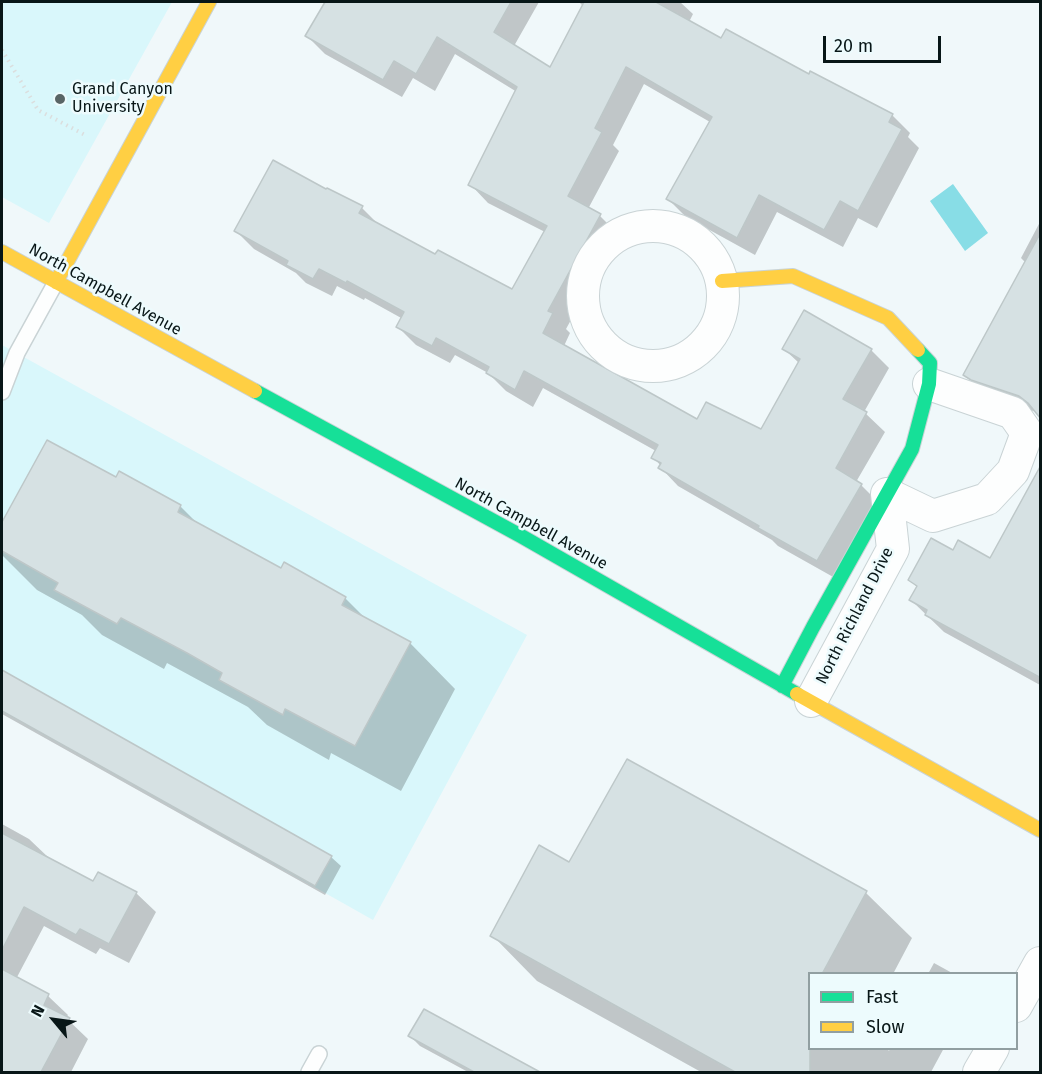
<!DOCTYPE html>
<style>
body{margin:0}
#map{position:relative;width:1042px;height:1074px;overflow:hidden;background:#f0f8fa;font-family:"Fira Sans",sans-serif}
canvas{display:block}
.frame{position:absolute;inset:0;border:3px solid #081617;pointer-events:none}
.legend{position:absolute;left:808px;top:972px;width:210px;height:78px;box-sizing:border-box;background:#edfbfd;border:2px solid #919fa1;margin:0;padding:8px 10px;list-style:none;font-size:18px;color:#081617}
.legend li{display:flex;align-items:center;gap:12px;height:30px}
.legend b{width:30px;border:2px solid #919fa1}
.north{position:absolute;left:24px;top:990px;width:60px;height:60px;-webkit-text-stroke:4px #edfbfd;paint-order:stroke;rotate:299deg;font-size:16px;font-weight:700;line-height:24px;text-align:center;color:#081617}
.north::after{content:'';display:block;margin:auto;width:21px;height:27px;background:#081617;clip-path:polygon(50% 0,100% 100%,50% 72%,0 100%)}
.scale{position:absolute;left:823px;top:36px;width:118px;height:27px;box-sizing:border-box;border:3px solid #081617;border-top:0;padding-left:8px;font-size:18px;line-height:21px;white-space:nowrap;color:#081617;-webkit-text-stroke:4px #edfbfd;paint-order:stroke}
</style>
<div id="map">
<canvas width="1042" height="1074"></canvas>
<div class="frame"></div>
<ul class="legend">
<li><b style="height:8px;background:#16e098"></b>Fast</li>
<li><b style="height:8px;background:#ffcf43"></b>Slow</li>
</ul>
<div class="north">N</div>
<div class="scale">20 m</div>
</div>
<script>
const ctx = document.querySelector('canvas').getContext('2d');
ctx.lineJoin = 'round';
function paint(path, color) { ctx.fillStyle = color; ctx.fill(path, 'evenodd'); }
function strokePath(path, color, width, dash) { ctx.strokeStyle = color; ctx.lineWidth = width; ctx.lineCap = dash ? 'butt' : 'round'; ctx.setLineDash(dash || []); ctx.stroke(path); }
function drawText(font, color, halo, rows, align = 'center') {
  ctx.font = font + ' "Fira Sans",sans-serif'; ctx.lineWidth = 5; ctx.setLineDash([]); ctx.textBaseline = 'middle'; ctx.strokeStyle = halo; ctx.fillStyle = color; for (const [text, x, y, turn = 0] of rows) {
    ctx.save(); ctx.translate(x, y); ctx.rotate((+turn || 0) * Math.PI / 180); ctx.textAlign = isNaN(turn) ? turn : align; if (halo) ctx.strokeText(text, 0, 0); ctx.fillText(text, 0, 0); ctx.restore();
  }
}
const built = new Path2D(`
 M2,2H172L49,223L2,197Z
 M2,345L527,635L373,920L2,711Z`);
const water = new Path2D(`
 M953,184L988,233L965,251L930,201Z`);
const shadow = new Path2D(`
 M326,2H539L514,46L550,69L583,6L580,3L581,2H680L693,14L689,22L722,40L810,76L892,115L910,133L908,137L919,148L877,228L858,218L843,247L777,212L755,255L686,217L668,199L710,122L644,84L613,145L619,151L588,209L600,216L618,234L566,329L570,333L564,346L698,421L761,431L799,363L784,349L871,350L889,368L864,412L885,432L856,482L861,485L879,503L835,578L778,546L772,540L678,486L660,467L661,466L653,457L656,451L543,388L533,407L506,391L488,373L455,355L450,363L416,345L398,327L403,319L365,298L364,300L337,286L332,296L306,283L296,273L254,249L236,231L362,208L380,226L436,256L512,291L545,232L488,203L470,184L517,92L455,54L435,91L413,78L402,97L325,54L307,36Z
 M1040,222V418L1036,412L990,396L981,391L964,374L1026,263L1021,258Z
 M48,442L116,479L180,506L201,527L281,570L345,598L366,619L410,643L455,689L401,791L331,753L329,760L267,725L248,707L167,663L164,669L102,635L82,615L37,590L2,555V525Z
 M1040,469V685L944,632L911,600L918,588L910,580L953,552L991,560Z
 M2,672L331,857L341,866L325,895L2,714Z
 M627,761L866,893L912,938L893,974H810V1048H887L889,1051L890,1048H944L931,1072H701L537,981L492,935L570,864Z
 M2,824L29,839L49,858L93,883L136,893L156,912L129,963L100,948L96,954L44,926L16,979L48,996L68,1015L66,1018L88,1039L71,1072H2V1069L7,1060L2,1057Z
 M934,963L954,974H928Z
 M425,1011L537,1072H468L420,1046L410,1036Z`);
const building = new Path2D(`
 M325,2H511L494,32L550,67L584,2H656L721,38L726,29L809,74L810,71L893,114L889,122L902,129L858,211L840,201L824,230L759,195L737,238L666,199L712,117L626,67L595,128L602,132L568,196L601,214L548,311L553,313L543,333L697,419L706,402L761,429L800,359L782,349L804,310L872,349L843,399L867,412L836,468L862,484L817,561L758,528L759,526L658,468L661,463L651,458L658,445L524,371L515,390L486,373L489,367L436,338L432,346L396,327L404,312L347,281L346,283L319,269L313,279L286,265L288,261L234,231L273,160L326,189L327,188L363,206L359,213L435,254L438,250L512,289L547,226L468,185L517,87L437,37L416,74L394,61L383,80L305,36Z
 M1041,232V419L1028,403L1019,396L971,380L963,375Z
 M47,440L116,477L119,471L181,505L178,512L281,568L284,562L346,597L342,605L411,642L355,746L285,709L283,715L219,680L222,673L187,653L121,618L117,624L54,590L58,583L2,551V522Z
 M1041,465V678L925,615L927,610L909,600L917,586L908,580L931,538L953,550L958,540L990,558Z
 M2,670L332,856L315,886L2,711Z
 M627,759L867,891L822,974H810V1072H735L490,936L539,845L569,862Z
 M2,833L93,881L98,872L137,892L109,944L80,929L76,935L24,907L2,950Z
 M2,969L49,994L44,1005L70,1018L41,1072H2Z
 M424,1009L540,1072H474L408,1036Z`);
const path = new Path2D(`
 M2,50L38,110L87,136`);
const lane = new Path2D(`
 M2,392L17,353L56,282
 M309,1072L319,1054`);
const street = new Path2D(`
 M583 296a70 70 0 1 1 140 0a70 70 0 1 1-140 0Z
 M887,494L933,516L987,499L1013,471L1027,433L1013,413L929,384
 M811,701L893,549L887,494
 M1016,1006L1040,963
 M979,1072L993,1048`);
const fast = new Path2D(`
 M255,391L521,536L797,694
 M782,686L813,627L912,449L929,384L930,363L918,350`);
const slow = new Path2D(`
 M2,252L255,391
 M722,281L793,276L888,318L918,350
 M56,282L209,2
 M797,694L1040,830`);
const markers = [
 [60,99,6,"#596566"]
];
const poiNames = [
 ["Grand Canyon",72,90],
 ["University",72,108]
];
const streetNames = [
 ["North Campbell Avenue",105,290,29],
 ["North Campbell Avenue",531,524,29],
 ["North Richland Drive",855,616,-63]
];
paint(built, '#d9f7fb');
paint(water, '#88dde6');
paint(shadow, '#0003');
paint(building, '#d6e1e3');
strokePath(building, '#bdc7c8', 1.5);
strokePath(lane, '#c9d3d5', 18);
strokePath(street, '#c9d3d5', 34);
strokePath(fast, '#c9d3d5', 16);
strokePath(slow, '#c9d3d5', 16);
strokePath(path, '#dbdede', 4, [1.5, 4.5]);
strokePath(lane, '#fdfefe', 15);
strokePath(street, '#fdfefe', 32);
strokePath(fast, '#16e098', 14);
strokePath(slow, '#ffcf43', 14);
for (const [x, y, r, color] of markers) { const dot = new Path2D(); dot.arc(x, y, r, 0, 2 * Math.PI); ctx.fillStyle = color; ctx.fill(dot); strokePath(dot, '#edfbfd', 2); }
drawText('16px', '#081617', '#edfbfd', poiNames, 'left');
drawText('16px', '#081617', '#edfbfd', streetNames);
</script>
